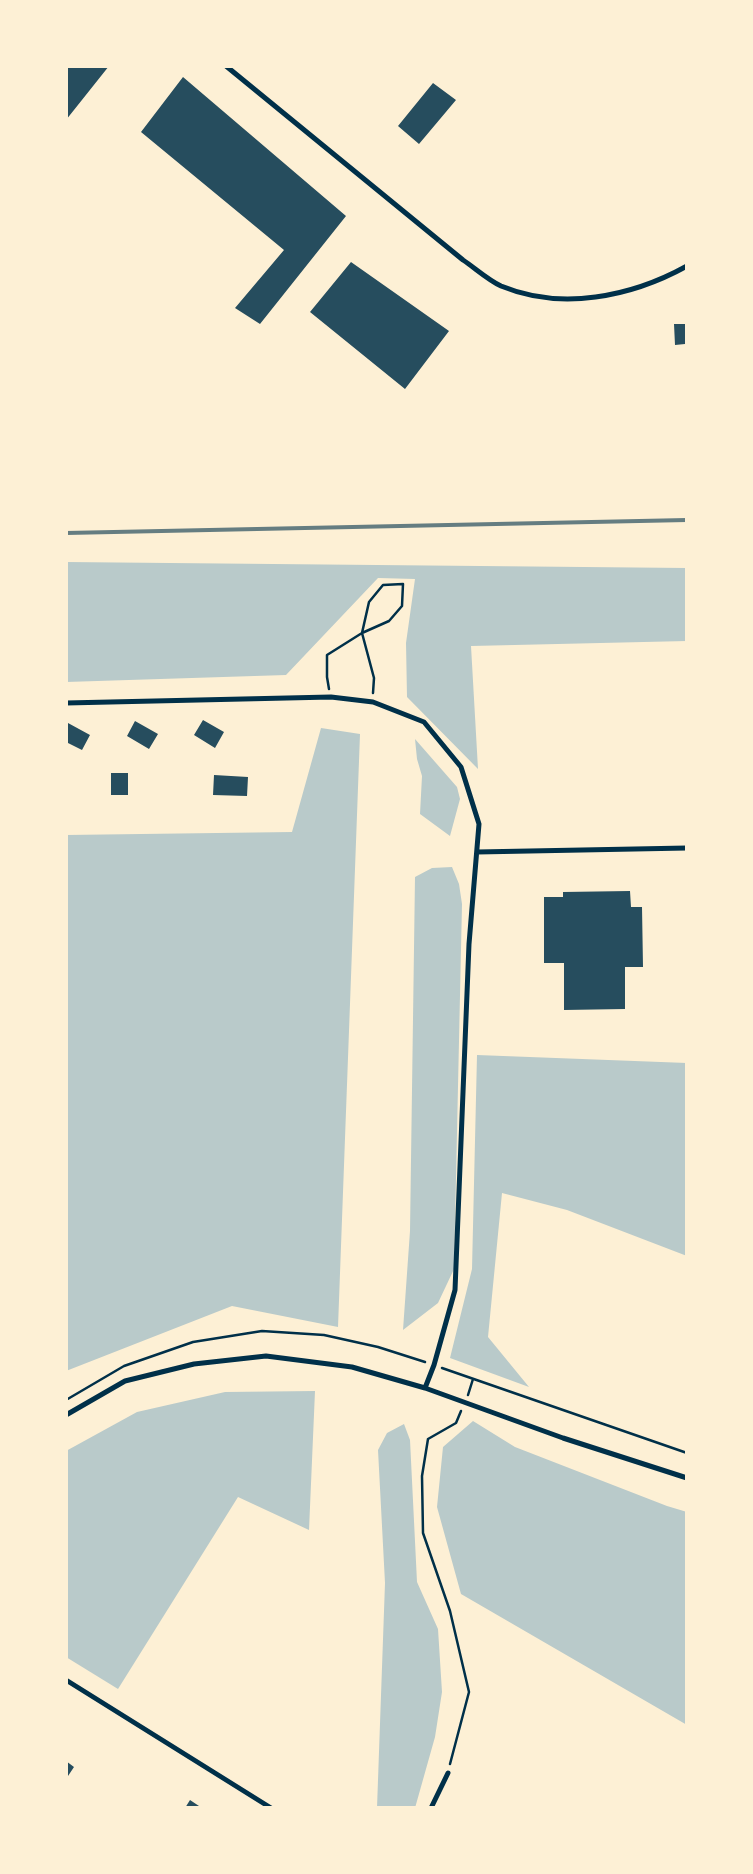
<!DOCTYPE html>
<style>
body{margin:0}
#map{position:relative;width:753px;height:1874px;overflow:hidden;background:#fdf0d5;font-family:"Crimson Pro",serif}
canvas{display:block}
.frame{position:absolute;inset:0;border:68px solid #fdf0d5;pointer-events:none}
</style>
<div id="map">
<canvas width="753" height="1874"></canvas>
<div class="frame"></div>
</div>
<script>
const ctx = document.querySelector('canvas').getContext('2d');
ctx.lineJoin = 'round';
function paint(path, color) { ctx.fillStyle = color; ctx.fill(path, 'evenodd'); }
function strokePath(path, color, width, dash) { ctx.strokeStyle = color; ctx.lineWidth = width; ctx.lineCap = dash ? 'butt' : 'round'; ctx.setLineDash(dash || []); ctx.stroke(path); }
const green = new Path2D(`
 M66,562L687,568V641L471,646L478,769L407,697L406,643L415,579L378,578L286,675L66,682Z
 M321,728L360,734L338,1327L232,1306L66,1371V835L292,832Z
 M415,739L457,787L460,799L450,836L420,814L422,776L417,759Z
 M452,867L459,884L462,904L454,1269L438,1303L403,1330L410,1231L415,877L432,868Z
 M477,1055L687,1063V1256L567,1210L502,1193L488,1337L529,1387L450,1358L472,1269Z
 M315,1391L309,1530L238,1497L118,1689L66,1657V1451L137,1412L225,1392Z
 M473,1421L515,1447L667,1506L687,1512V1725L461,1594L437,1507L443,1447Z
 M404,1424L410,1440L417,1582L438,1629L442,1692L435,1737L415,1808H377L385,1583L378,1450L387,1433Z`);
const building = new Path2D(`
 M69,66H109L66,120V69Z
 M183,77L346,216L260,324L235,308L284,250L141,132Z
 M433,83L456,100L419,144L398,126Z
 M351,262L449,331L405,389L310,312Z
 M674,324H687V376H685V344L675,345Z
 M203,720L224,732L215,748L194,735Z
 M135,721L158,734L149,749L127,736Z
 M68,723L90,735L82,750L66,742Z
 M111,773H128V795H111Z
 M214,775L248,777L247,796L213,795Z
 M630,891L631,907H642L643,967H625V1009L564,1010V963H544V897H563V892Z
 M66,1761L74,1767L66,1779Z
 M190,1800L202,1808H185Z`);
const path = new Path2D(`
 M329,689L327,677V655L362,633L389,621L402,606L403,584L383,585L369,602L362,633L374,678L373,693
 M442,1368L687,1453
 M468,1395L473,1379
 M66,1400L124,1366L193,1342L262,1331L324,1335L378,1347L425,1362
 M450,1764L469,1692L450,1611L423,1533L422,1476L428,1439L456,1423L461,1411`);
const minor = new Path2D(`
 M226,66L463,260C475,268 488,280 501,286C561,311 631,297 687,266
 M66,703L331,697L373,702L424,722L461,767L479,824L469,944L455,1290L434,1365L425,1388
 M477,852L687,848
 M66,1415L125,1381L194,1364L266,1356L352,1367L425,1388L563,1438L687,1478
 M66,1680L271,1808
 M431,1808L448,1773`);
const rail = new Path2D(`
 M66,533L687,520`);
paint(green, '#b9caca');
paint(building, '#264d5e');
strokePath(path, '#003049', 2.5);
strokePath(minor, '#003049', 5);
strokePath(rail, '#657d81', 4);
</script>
